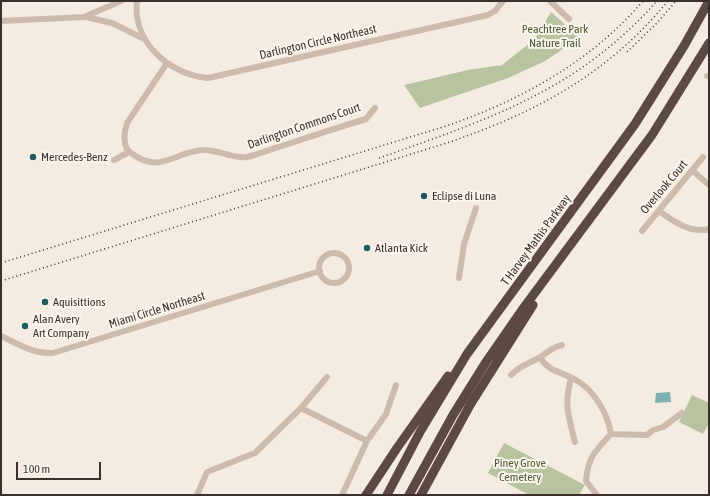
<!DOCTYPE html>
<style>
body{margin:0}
#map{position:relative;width:710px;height:496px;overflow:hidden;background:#f4ebe1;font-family:"Asap Condensed",sans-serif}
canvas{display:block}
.frame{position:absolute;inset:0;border:2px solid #3b302b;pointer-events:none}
.scale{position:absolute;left:16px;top:462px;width:85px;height:18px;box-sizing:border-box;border:2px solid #3b302b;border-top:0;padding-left:5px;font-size:12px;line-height:14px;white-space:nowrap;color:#3b302b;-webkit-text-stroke:3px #fbf5ee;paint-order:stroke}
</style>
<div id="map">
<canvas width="710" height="496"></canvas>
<div class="frame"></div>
<div class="scale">100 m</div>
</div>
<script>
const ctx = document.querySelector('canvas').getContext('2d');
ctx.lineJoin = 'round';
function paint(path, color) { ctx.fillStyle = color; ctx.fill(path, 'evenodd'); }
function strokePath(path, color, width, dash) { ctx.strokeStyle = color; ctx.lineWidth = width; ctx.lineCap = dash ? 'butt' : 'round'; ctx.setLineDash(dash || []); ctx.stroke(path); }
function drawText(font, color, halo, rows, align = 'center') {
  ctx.font = font + ' "Asap Condensed",sans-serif'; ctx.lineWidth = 4; ctx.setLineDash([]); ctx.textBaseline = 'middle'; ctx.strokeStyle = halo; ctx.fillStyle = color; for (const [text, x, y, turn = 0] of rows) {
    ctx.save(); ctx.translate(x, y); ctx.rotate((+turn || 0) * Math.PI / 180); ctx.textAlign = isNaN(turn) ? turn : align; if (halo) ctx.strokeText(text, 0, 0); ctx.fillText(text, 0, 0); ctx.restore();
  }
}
const green = new Path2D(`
 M551,12L569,28L578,39L545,61L508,78L420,108L404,85L468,70L502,65L535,39Z
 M692,395L709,403V423L703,434L679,422Z
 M504,443L585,485L579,495H529L488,473Z`);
const water = new Path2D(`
 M670,392L671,402L655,403L656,393Z`);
const minor = new Path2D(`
 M137,1C132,41 169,75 208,78L488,15L495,11L503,1
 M550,1L569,19
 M86,17L112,23L144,39
 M1,21L84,17L121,1
 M167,63L127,123C124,132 122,147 131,153C160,175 173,152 203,150C217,149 233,159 247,157C260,154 273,148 285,145C312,136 339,127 366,119L375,108
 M707,76H709
 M114,160L129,152
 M693,171L709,185
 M659,211C673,221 691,234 709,229
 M642,231L703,157
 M319 268a15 15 0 1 1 30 0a15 15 0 1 1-30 0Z
 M459,278L464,244L476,208
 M1,336C18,344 33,354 53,353L320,271
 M540,357C548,372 563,372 576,380C594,390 608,414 611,434
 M511,375C519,366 529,363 539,358C547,353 552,347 562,345
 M571,378C564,406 568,414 575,442
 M301,408L367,441
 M197,495L207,472L255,453L301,408L327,377
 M342,495L367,441L386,414L396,385
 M597,495L586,481C588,457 595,451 611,434L647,435L653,430L663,427L682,413`);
const highway = new Path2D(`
 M366,495L397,448L448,376
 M387,495L420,432L467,354L635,124L684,46L709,1
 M409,495L453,415L486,362L522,310L652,135L709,43
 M421,495L470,405L533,305`);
const rail = new Path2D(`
 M627,52L657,23L676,1
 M379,158C489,119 577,91 657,1
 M1,263L443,127C518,102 591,62 643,1
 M1,281L447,143C535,113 607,75 668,1`);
const markers = [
 [33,157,4,"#1f5a5e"],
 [424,196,4,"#1f5a5e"],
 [367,248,4,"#1f5a5e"],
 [45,302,4,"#1f5a5e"],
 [25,326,4,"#1f5a5e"]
];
const parkNames = [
 ["Peachtree Park",555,29],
 ["Nature Trail",555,43],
 ["Piney Grove",520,463],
 ["Cemetery",520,477]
];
const streetNames = [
 ["Darlington Circle Northeast",318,42,-13],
 ["Darlington Commons Court",304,126,-19],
 ["Overlook Court",664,187,-50],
 ["T Harvey Mathis Parkway",536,240,-54],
 ["Miami Circle Northeast",157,310,-17]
];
const poiNames = [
 ["Mercedes-Benz",41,157],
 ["Eclipse di Luna",432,196],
 ["Atlanta Kick",375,248],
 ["Aquisittions",53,302],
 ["Alan Avery",33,319],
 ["Art Company",33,333]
];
paint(green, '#b8c4a0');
paint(water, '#7fb0b2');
strokePath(minor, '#cdbbac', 6);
strokePath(highway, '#5c4a42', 9);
strokePath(rail, '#3b302b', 1.5, [1, 3]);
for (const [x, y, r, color] of markers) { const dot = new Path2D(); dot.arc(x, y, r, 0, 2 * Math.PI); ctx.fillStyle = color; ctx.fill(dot); strokePath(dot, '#fbf5ee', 1.5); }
drawText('12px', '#4a5a2e', '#fbf5ee', parkNames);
drawText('12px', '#3b302b', '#fbf5ee', streetNames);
drawText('12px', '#3b302b', '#fbf5ee', poiNames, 'left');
</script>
